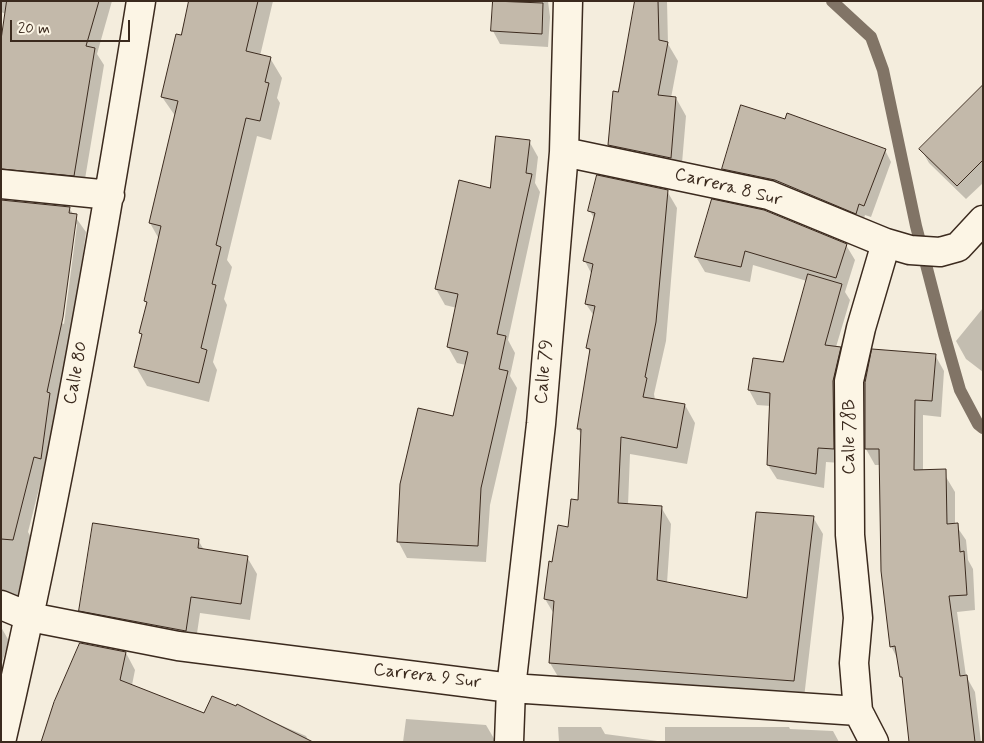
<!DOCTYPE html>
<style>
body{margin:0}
#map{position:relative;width:984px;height:743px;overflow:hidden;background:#f4eddd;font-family:Mynerve,sans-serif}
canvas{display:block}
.frame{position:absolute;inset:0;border:2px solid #3b2a1e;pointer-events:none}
.scale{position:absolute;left:10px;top:20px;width:120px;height:22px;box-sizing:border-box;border:2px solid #3b2a1e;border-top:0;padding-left:6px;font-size:15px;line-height:18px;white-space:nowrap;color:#3b2a1e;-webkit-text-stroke:4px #fcf5e5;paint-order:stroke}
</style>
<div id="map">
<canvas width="984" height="743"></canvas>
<div class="frame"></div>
<div class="scale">20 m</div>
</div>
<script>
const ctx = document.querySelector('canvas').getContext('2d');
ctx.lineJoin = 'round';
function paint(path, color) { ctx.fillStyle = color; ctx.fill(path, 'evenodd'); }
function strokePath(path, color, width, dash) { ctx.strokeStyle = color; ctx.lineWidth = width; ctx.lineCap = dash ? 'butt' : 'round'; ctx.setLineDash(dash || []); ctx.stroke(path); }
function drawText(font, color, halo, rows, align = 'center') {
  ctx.font = font + ' Mynerve,sans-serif'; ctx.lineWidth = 5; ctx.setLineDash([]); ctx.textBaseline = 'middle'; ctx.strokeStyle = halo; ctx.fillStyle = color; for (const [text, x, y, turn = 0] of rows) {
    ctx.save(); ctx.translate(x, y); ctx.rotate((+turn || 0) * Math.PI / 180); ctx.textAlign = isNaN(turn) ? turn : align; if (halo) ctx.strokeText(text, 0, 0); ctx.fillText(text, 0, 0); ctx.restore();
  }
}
const shadow = new Path2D(`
 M1,1H112L97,54L104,65L83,191L1,188V49L6,14L1,12Z
 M190,1H273L260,56L270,58L282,78L277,98L280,103L271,140L257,136L227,260L232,267L224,299L227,305L213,362L217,370L209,402L147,386L136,367L143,337L141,333L148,305L145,301L159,239L150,223L176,117L162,97L182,37Z
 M494,1H548L550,17L548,47L500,44L493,31Z
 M637,1H667L668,44L678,61L671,98H676L686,116L681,175L620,163L609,145Z
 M983,93V183L966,199L929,163L921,149Z
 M529,141L538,157L535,183L540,192L508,340L515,353L510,376L517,388L490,505L486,562L407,558L398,541L454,417L466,365L457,363L448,347L457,308L445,305L436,289L492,189Z
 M885,150L891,162L871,217L865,215L862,225L730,181L723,169Z
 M667,191L677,208L666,341L654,394L655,400L685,405L695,423L687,464L630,454L628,505L661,507L671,524L667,583L748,600L813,517L823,534L804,698L560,680L550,663L554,614L545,599L579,501L582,435L578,429L591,353L587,348L594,316L586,304L592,275L585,261L595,220L590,211Z
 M1,201L69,208L86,232L72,334L57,406L59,410L50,475L43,473L28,532L32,539L15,606L1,608ZM75,222L77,225L64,324L61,323Z
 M713,201L846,245L855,260L845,292L850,300L836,347L840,348L848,362L841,463L826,462L824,488L777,479L768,465L771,406L757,405L749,390L784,363L807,281L753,265L750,282L705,272L696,257Z
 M983,308V372L966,359L956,341Z
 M935,355L944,371L941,417L923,415V471L946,477L955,492V524L966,540L968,560L973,569L975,610L957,612L966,676L975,692L981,742H910L904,682L898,660L891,646L881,465H875L866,449Z
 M198,540L204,550L247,557L257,574L250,620L200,613L195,647L90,627L80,610Z
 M1,627L9,641L1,665Z
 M126,653L135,670L132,685L205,714L237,706L306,736L309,742H42Z
 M406,719L486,725L496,742H403Z
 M558,727H601L605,734L665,742V727H789L790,729L833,731L839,742H559Z`);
const stream = new Path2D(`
 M832,1L871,37L883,70L916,226L944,334L960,390L978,424L983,428`);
const building = new Path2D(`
 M7,1H99L86,46L95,48L74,176L1,169V40Z
 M189,1H258L246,51L271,57L265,82L269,83L260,121L246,118L216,245L221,247L212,284L216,285L201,348L207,350L199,383L134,367L142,334L139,333L147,302L144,301L161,226L149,223L178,101L161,97L176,34L181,35Z
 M493,1L543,3L542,34L491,31Z
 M635,1H658L659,40L668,42L658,95L676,97L671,158L608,145L613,91L618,92Z
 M983,85V160L957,186L919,149Z
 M741,105L785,119L787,113L886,149L864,206L859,204L856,214L775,180L722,169Z
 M496,136L530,140L526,173L532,174L497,334L506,336L499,369L508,371L481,488L478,546L397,542L400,484L418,408L453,416L468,352L447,347L458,294L435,289L459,180L490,188Z
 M597,175L668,190L656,322L645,377L647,378L643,397L685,404L677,448L621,437L618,503L662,506L657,580L747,598L756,512L814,516L794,681L549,663L554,601L544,599L549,561L552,562L558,525L568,527L571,499L578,500L581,429H577L590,349L586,348L595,306L585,304L593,264L583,261L595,213L588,211Z
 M712,199L764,210L847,244L836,278L745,251L741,267L695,257Z
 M1,200L70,207L69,213L77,214L63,317L47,392L50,393L41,459L34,457L13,540L1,539Z
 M808,274L842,284L825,345L841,347L833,381L834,449L818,448L816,474L767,465L770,393L748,390L753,358L783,362Z
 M872,349L936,354L932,401L915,400L914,470L946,469L947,524L958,523L960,552L964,551L967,595L949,596L960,676L967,675L975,742H909L902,677H900L895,646L890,647L881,571L879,449H865V383Z
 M93,523L199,539L198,548L248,556L241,604L191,597L186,631L79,611Z
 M80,643L126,652L120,680L204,713L212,696L236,706L237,704L313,742H41L54,702Z`);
const street = new Path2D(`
 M564,152L769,195L886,243L910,250L940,252L958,247L983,220
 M1,184L110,195
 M1,605L30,617L178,646L511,688L858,711
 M1,742C58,497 101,249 141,1
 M509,742L511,688L541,424L564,152L568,1
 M874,742L858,711L854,663L858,618L850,535L849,381L861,328L886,243`);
const streetNames = [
 ["Carrera 8 Sur",728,188,14],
 ["Calle 79",545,372,-85],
 ["Calle 80",77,373,-79],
 ["Calle 78B",850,437,-90],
 ["Carrera 9 Sur",427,677,7]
];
paint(shadow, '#0003');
strokePath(stream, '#817466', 12);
paint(building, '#c3b9aa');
strokePath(building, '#3b2a1e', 1);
strokePath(street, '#3b2a1e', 31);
strokePath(street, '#fcf5e5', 28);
drawText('18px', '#3b2a1e', '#fcf5e5', streetNames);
</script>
